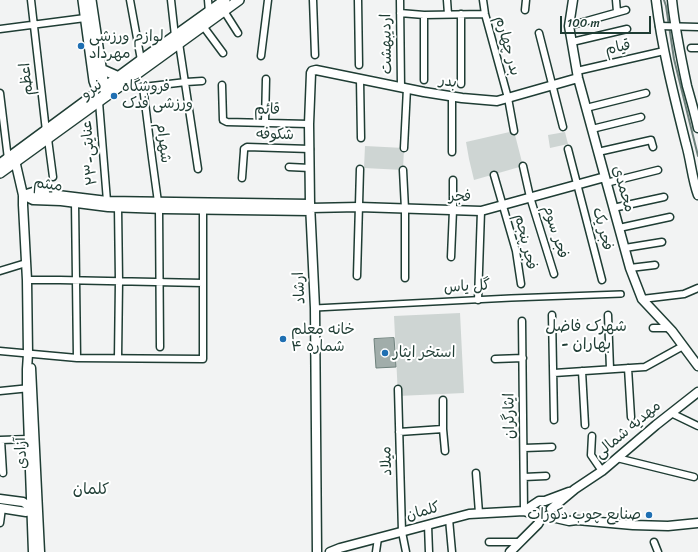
<!DOCTYPE html>
<meta charset="utf-8">
<style>
body{margin:0}
#map{position:relative;width:698px;height:552px;overflow:hidden;background:#f2f3f3;font-family:Sriracha,sans-serif}
canvas{display:block}
.scale{position:absolute;left:560px;top:16px;width:91px;height:18px;box-sizing:border-box;border:2px solid #1f3d34;border-top:0;padding-left:5px;font-size:12px;line-height:14px;white-space:nowrap;color:#1f3d34;-webkit-text-stroke:3px #fff;paint-order:stroke}
</style>
<div id="map">
<canvas width="698" height="552"></canvas>
<div class="scale">100 m</div>
</div>
<script>
const ctx = document.querySelector('canvas').getContext('2d');
ctx.lineJoin = 'round';
function paint(path, color) { ctx.fillStyle = color; ctx.fill(path, 'evenodd'); }
function strokePath(path, color, width, dash) { ctx.strokeStyle = color; ctx.lineWidth = width; ctx.lineCap = dash ? 'butt' : 'round'; ctx.setLineDash(dash || []); ctx.stroke(path); }
function drawText(font, color, halo, rows, align = 'center') {
  ctx.font = font + ' Sriracha,"Playpen Sans Arabic",sans-serif'; ctx.lineWidth = 4; ctx.setLineDash([]); ctx.textBaseline = 'middle'; ctx.strokeStyle = halo; ctx.fillStyle = color; for (const [text, x, y, turn = 0] of rows) {
    ctx.save(); ctx.translate(x, y); ctx.rotate((+turn || 0) * Math.PI / 180); ctx.textAlign = isNaN(turn) ? turn : align; if (halo) ctx.strokeText(text, 0, 0); ctx.fillText(text, 0, 0); ctx.restore();
  }
}
const green = new Path2D(`
 M514,131L523,166L474,180L469,159L466,142Z
 M565,132L568,144L550,148L548,135Z
 M365,146L404,148L403,170L364,168Z
 M460,313L464,393L398,396L394,316Z`);
const water = new Path2D(`
 M394,338L396,367L376,368L374,339Z`);
const stream = new Path2D(`
 M664,0L666,6L674,59L698,156`);
const pedestrian = new Path2D(`
 M315,308L511,298L621,294`);
const minor = new Path2D(`
 M31,0L46,131
 M130,0L141,60
 M171,0L175,36
 M208,0L209,12
 M313,0L315,55
 M358,0L359,65
 M400,0L401,87
 M447,0L448,14
 M483,0L485,14L508,98L514,131
 M616,0L617,12
 M525,10L526,0
 M224,11L238,33
 M400,13L424,15L485,14
 M203,26L223,53
 M569,26L626,10
 M659,26L698,27
 M0,29L85,18
 M539,33L563,127
 M572,42L627,29
 M179,43L198,169
 M691,48H698
 M261,56L268,0
 M577,71L664,51
 M360,79L361,138
 M424,80V15
 M123,84L143,87L186,82L202,81
 M461,84V14
 M222,85L223,120L227,122L309,124
 M143,87L152,158L158,202
 M0,93L8,159
 M99,102L107,201
 M586,108L646,93
 M265,123L266,79
 M592,129L641,117
 M48,139L53,177
 M404,148L407,88
 M568,149L602,280
 M452,152V96
 M598,152L651,140L653,147
 M523,166L530,197L554,274
 M289,167L310,168
 M403,170L405,209V278
 M494,175L516,251L521,284
 M242,178L244,151V149L247,147L310,149
 M606,183L658,170
 M75,202L77,358
 M613,208L664,197
 M159,209L160,347
 M619,228L670,217
 M625,248L662,242
 M451,257L453,210V180
 M630,268L655,265
 M0,271L26,263
 M357,276L360,169
 M27,280H60L203,283
 M642,299L684,294L698,288
 M478,300L481,211
 M552,315L554,420
 M608,315L610,369
 M522,321L524,511
 M653,328H668
 M0,351L77,358L203,359V210
 M118,358L119,281L118,207
 M495,359L523,358
 M628,368L631,417
 M582,371L585,425
 M554,373L645,367L683,346
 M398,389L402,532L406,552
 M0,391L30,388
 M443,400V429L445,451
 M671,413L698,426
 M399,432L443,429
 M592,436L591,455L602,471
 M0,440L31,439
 M1,440L3,473
 M524,448L552,447
 M617,458L694,477
 M476,473L479,513
 M524,477L546,476
 M449,519L452,552
 M0,523L2,508
 M428,525L429,552
 M489,542H520
 M654,542L658,552
 M376,552L378,538`);
const tertiary = new Path2D(`
 M573,0L569,26L578,78L605,177L630,268L642,299L672,331L698,366
 M656,0C662,49 674,96 686,144C691,161 692,179 698,195
 M672,0C675,29 681,58 687,86C691,100 695,114 698,128
 M14,156L23,195V205L27,280L28,354L27,369V388L33,552
 M23,195L33,200L61,201L108,207L164,209L310,211
 M23,195L33,192L107,201L310,204
 M310,208L359,207L481,211L605,177
 M31,368L40,552
 M0,499L23,502L32,508
 M0,508L26,512L32,508
 M551,509L575,489L602,471L656,425L698,392
 M524,511L539,501H545L569,492
 M547,516L569,521L577,520L633,525L668,526L698,523
 M317,552L315,308L310,204L309,124L311,73L312,71L316,70L424,92L462,98L497,101L578,78
 M330,552L340,548L469,514L524,511L530,513L536,512
 M510,552L538,524L542,517`);
const secondary = new Path2D(`
 M83,0L94,81L98,92L99,97
 M91,0L103,80L98,92
 M101,69L119,77
 M0,164L141,60L225,0
 M0,173L239,0`);
const markers = [
 [81,46,4,"#1f6fb2"],
 [114,96,4,"#1f6fb2"],
 [283,339,4,"#1f6fb2"],
 [385,353,4,"#1f6fb2"],
 [649,515,4,"#1f6fb2"]
];
const poiNames = [
 ["لوازم ورزشی",89,37],
 ["مهرداد",89,54],
 ["فروشگاه",122,87],
 ["ورزشی فدک",122,104],
 ["خانه معلم",291,330],
 ["شماره ۴",291,347],
 ["استخر ایثار",393,353],
 ["صنایع چوب دکورات",641,515,"right"]
];
const streetNames = [
 ["اردیبهشت",387,44,-91],
 ["بدر چهارم",507,46,75],
 ["قیام",618,48,-13],
 ["اعظم",27,79,-96],
 ["بدر",448,82,10],
 ["نیرو",92,90,-37],
 ["قائم",267,110,1],
 ["شکوفه",275,135,1],
 ["شهرام",163,143,83],
 ["۲۳-عنایتی",90,153,-95],
 ["میثم",48,185,8],
 ["محمدی",623,189,74],
 ["فجر",460,197,1],
 ["فجر یک",602,229,76],
 ["فجر سوم",555,232,73],
 ["فجر پنجم",525,242,77],
 ["گل یاس",467,287,-3],
 ["ارشاد",300,288,-93],
 ["ایثارگران",510,416,-91],
 ["مهدیه شمالی",628,430,-40],
 ["آزادی",22,453,-93],
 ["میلاد",387,461,-92],
 ["کلمان",423,512,-15]
];
const neighbourhoodNames = [
 ["شهرک فاضل",586,327],
 ["- بهاران",586,345],
 ["کلمان",91,490]
];
paint(green, '#ced5d3');
paint(water, '#a1adaa');
strokePath(water, '#6d807b', 1);
strokePath(stream, '#6d807b', 2);
strokePath(pedestrian, '#1f3d34', 8);
strokePath(minor, '#1f3d34', 9);
strokePath(tertiary, '#1f3d34', 11);
strokePath(secondary, '#1f3d34', 12);
strokePath(pedestrian, '#fff', 5);
strokePath(minor, '#fff', 6);
strokePath(tertiary, '#fff', 8);
strokePath(secondary, '#fff', 9);
for (const [x, y, r, color] of markers) { const dot = new Path2D(); dot.arc(x, y, r, 0, 2 * Math.PI); ctx.fillStyle = color; ctx.fill(dot); strokePath(dot, '#fff', 1.5); }
drawText('15px', '#1f3d34', '#fff', poiNames, 'left');
drawText('15px', '#1f3d34', '#fff', streetNames);
drawText('16px', '#1f3d34', '#fff', neighbourhoodNames);
</script>
